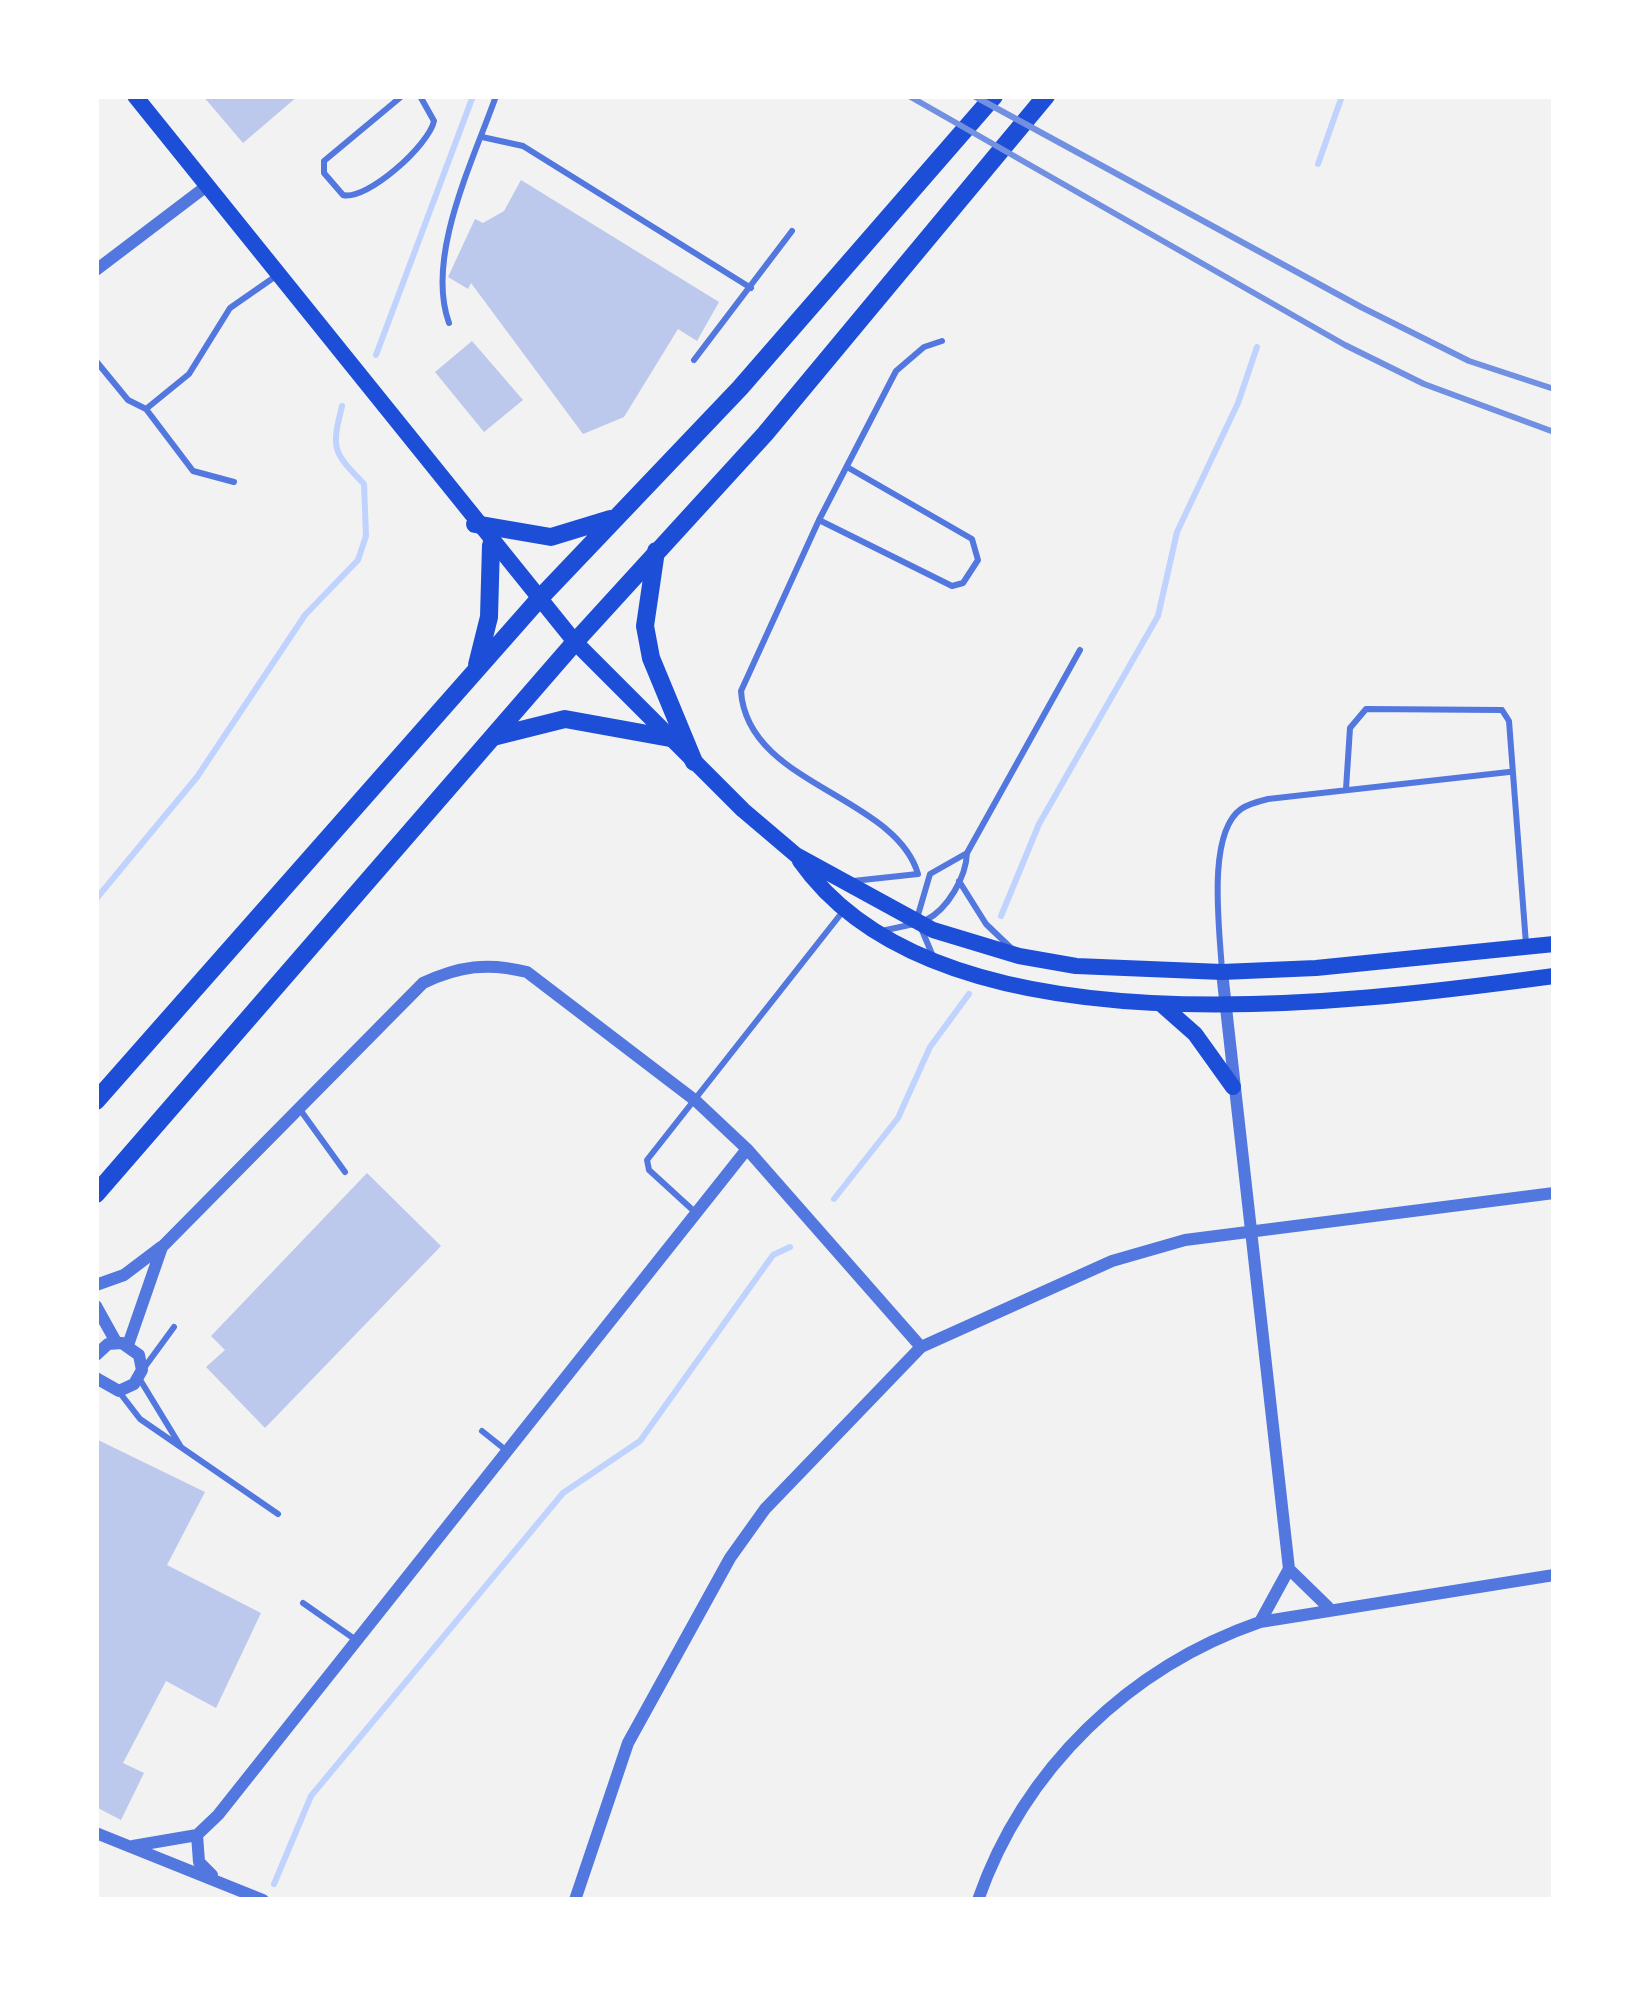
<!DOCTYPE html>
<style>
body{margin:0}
#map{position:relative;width:1650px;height:1996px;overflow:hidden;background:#f2f2f2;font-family:"Nunito Sans",sans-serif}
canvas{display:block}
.frame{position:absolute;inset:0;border:99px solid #fff;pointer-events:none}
</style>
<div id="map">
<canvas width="1650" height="1996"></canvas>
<div class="frame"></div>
</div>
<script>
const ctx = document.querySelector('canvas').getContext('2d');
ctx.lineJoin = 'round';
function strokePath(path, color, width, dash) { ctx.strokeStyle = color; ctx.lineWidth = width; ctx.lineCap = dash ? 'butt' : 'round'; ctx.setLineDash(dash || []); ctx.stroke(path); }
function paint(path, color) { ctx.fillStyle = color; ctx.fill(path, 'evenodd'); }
const stream = new Path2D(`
 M1318,164L1342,96
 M376,355L473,96
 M96,899L197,777L305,615L358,560L366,536L364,484C333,452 331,450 342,406
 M1001,916L1039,824L1158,616L1177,532L1238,403L1257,347
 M834,1199L898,1118L930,1047L969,994
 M274,1884L311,1796L563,1493L640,1441L773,1255L790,1247`);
const building = new Path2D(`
 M203,96H298L243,143Z
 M521,180L719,302L697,341L678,329L624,417L583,434L471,283L468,289L448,277L475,219L483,223L504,211Z
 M472,341L523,400L484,432L435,372Z
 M367,1173L441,1246L265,1428L206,1367L225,1350L211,1336Z
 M96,1439L205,1492L167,1565L261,1613L216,1708L166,1681L123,1763L144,1773L121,1820L96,1807Z`);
const service = new Path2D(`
 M402,96L324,161V173L343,195C367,201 429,145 434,121L420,96
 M482,137L523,146L751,288
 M449,323C425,257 473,161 496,96
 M694,360L792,231
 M96,361L128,400L146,409L189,374L230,308L276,276
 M146,409L193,471L234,482
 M819,520L952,586L963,583L978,560L972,539L847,467
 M1346,789L1350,728L1366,709L1502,710L1509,721L1526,944
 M918,874C895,795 747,785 741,691L819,520L896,371L924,347L942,341
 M853,881L918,874
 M959,881L986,924L1011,948
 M918,915L930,874L967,853
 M926,920C948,909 966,877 967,853L1080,650
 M921,928L932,954
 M886,930L914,924
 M1222,971C1220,932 1206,834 1241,809C1248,804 1260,801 1268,799L1509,772
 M301,1111L345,1172
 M696,1213L649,1170L647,1160L844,910
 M144,1368L174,1327
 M139,1378L181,1447
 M120,1393L140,1419L278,1514
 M482,1431L507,1451
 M303,1603L356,1640`);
const minor = new Path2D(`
 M96,270L208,185
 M1222,972L1289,1569L1328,1607
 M96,1285L124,1275L161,1247
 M96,1306L116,1342
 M128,1345L162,1247L423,983C459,966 488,962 527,972L696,1101L747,1149L921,1347
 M96,1355L108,1344L122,1343L139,1355L142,1370L134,1384L119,1391L96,1378
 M1260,1622L1289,1569
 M96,1833L263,1900
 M197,1835L199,1862L212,1875
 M133,1846L197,1835L218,1815L747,1149
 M575,1900L628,1743L730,1558L765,1509L921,1347L1112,1261L1185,1240L1554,1193
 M978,1900C1024,1768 1130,1667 1260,1622L1554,1575`);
const secondary = new Path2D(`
 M135,96L575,642L743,810L796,855L933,930L1019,956L1076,966L1222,972L1316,968L1554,944
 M800,861C939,1058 1346,1004 1554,976
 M1161,1004L1195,1034L1233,1087`);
const primary = new Path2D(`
 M475,524L551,537L610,519
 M656,551L645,626L651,658L694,762
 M477,665L489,617L491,545
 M493,737L565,719L670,738
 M96,1101L539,599L740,388L994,96
 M96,1194L575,642L765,434L1046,96`);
const rail = new Path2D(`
 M909,96L1345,345L1424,384L1554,432
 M974,96L1361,307L1469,361L1554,389`);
strokePath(stream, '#bfd3fe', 6);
paint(building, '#bdc9ec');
strokePath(service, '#5277de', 6);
strokePath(minor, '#5277de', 12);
strokePath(secondary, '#1d4ed8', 16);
strokePath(primary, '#1d4ed8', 18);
strokePath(rail, '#7290e2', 6);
</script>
